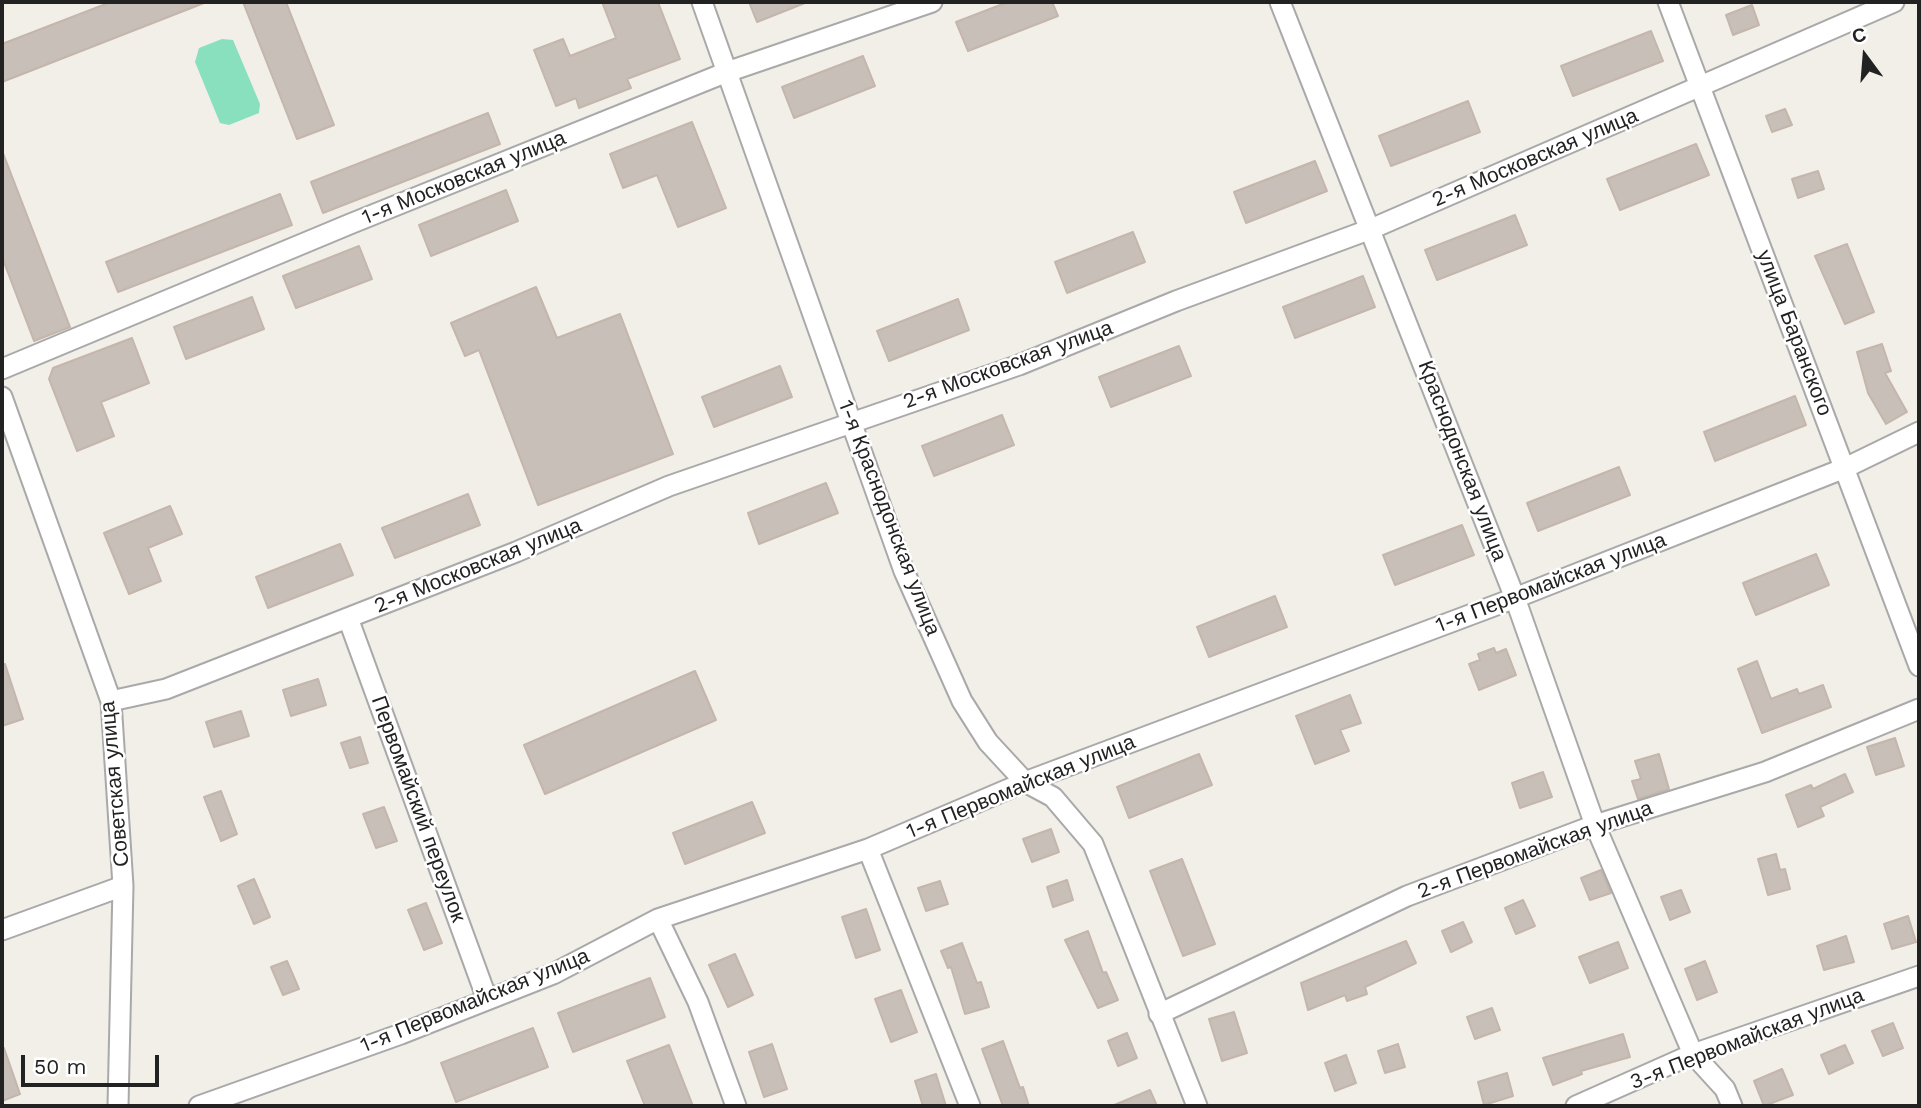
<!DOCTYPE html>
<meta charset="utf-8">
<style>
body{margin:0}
#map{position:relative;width:1921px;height:1108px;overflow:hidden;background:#f2efe9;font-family:"Work Sans",sans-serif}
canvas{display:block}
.frame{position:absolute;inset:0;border:4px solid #222;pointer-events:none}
.north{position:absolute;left:1830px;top:21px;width:70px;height:70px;-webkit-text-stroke:5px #fff;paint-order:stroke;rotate:344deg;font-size:19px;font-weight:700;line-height:28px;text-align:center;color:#222}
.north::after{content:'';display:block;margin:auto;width:24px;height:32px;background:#222;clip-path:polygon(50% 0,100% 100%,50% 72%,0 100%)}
.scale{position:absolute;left:21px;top:1055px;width:138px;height:32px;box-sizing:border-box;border:4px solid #222;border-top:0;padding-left:9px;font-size:21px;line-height:24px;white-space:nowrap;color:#222;-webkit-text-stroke:5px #fff;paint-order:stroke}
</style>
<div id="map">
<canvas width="1921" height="1108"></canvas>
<div class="frame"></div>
<div class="north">С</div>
<div class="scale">50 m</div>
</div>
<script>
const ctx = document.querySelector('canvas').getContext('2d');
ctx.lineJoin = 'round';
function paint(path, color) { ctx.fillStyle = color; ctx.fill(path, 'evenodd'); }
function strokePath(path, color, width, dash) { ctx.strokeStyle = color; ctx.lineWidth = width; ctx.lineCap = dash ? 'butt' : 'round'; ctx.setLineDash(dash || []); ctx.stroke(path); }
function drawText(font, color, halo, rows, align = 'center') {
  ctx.font = font + ' "Work Sans",sans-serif'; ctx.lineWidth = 5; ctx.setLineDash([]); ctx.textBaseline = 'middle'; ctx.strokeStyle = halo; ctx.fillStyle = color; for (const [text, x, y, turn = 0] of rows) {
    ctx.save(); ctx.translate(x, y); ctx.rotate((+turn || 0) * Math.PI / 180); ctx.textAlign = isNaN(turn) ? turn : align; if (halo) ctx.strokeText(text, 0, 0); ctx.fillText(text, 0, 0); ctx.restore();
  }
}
const pitch = new Path2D(`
 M222,39L233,40L260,104L259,113L229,125L220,123L195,62L199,48Z`);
const building = new Path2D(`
 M111,2L204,3L2,82V44Z
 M243,2H286L334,125L297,139Z
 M602,2H658L680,59L627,79L631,88L579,108L576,98L556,106L534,50L563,39L570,56L616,38Z
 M749,2H805V3L757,22Z
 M1008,2H1052L1058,16L968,51L956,22Z
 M1752,5L1759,25L1733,35L1726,15Z
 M1651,31L1663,61L1573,96L1561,66Z
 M863,56L875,86L794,118L782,87Z
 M1468,101L1480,132L1391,166L1379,136Z
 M1785,109L1792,125L1772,132L1766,116Z
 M488,113L500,144L323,213L311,182Z
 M692,122L726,208L678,227L657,175L623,188L610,154Z
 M1696,144L1709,175L1620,210L1607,179Z
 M3,153L70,327L34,341L2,257Z
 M1315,161L1327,191L1246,223L1234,192Z
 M1818,171L1824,189L1798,198L1792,179Z
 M506,190L518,221L431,256L419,225Z
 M280,194L292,225L118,292L106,262Z
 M1515,215L1527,245L1437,280L1425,250Z
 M1133,232L1145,262L1067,293L1055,262Z
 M1847,244L1874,312L1845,324L1815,256Z
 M359,246L372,279L296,308L283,276Z
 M1363,276L1375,307L1295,338L1283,307Z
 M536,287L557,338L620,314L673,454L538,505L479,350L465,356L451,323Z
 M252,297L264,329L186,359L174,327Z
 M958,299L969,330L889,361L877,331Z
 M132,338L149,383L101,402L114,436L77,451L49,379L53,368Z
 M1882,344L1891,371L1885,373L1907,412L1886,424L1868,393L1857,352Z
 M1179,346L1191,376L1111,407L1099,377Z
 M780,366L792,397L714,427L702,397Z
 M1795,396L1806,425L1715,461L1704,432Z
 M1002,415L1014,445L934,476L922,446Z
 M1619,467L1630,495L1538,531L1527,503Z
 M826,483L838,513L759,544L748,513Z
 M468,494L480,525L395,558L382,528Z
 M170,506L182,534L148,548L161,581L129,594L104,533Z
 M1462,525L1474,555L1395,585L1383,555Z
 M340,544L353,575L268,608L256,577Z
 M1816,554L1829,585L1756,615L1743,583Z
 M1275,596L1287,627L1209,657L1197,627Z
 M1494,648L1496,653L1506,649L1516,675L1479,690L1469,664L1480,660L1478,654Z
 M1757,661L1771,699L1797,689L1799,694L1823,685L1831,707L1762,733L1738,669Z
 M2,664H5L23,719L2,726Z
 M695,671L716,720L545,794L524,745Z
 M318,679L326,705L291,716L283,690Z
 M1350,695L1361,723L1340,730L1349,751L1315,764L1296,716Z
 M241,711L249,736L214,747L206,722Z
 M360,737L368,763L350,768L341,743Z
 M1895,738L1904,766L1876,775L1867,747Z
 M1199,754L1212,785L1129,818L1117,787Z
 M1659,754L1669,789L1638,799L1632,781L1641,779L1635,761Z
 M1543,772L1552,797L1520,808L1512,783Z
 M1845,774L1853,792L1820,807L1824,816L1798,827L1786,795L1811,785L1813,789Z
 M221,791L237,834L221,841L204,797Z
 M752,802L765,833L685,864L673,833Z
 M384,807L397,841L376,848L363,814Z
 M1051,829L1059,852L1032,862L1023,839Z
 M1776,854L1780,870L1785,869L1790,889L1768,895L1758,859Z
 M1182,859L1215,944L1183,956L1150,871Z
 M1601,870L1611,893L1590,900L1581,878Z
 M254,879L270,917L254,924L238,886Z
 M1067,880L1073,900L1053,907L1047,887Z
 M940,881L948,904L926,911L918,888Z
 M1681,890L1690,912L1670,920L1661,897Z
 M1523,900L1535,926L1516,934L1505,908Z
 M426,903L442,943L424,950L408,910Z
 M866,909L880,950L856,958L842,917Z
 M1908,916L1916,942L1892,949L1884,924Z
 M1463,922L1472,942L1451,952L1442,931Z
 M1088,931L1103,973L1106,972L1118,1000L1098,1008L1065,940Z
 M1846,936L1854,962L1824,970L1817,946Z
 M1406,941L1416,963L1365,987L1367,994L1347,1001L1345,995L1308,1010L1301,983Z
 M1618,942L1628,968L1590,983L1579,957Z
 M962,943L977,983L981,982L989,1007L965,1014L951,967L948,968L941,951Z
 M735,954L753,995L728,1007L709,965Z
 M287,961L299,989L283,995L271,967Z
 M1705,961L1717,992L1697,1000L1685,969Z
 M650,978L665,1017L573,1052L558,1013Z
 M901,990L917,1032L891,1042L875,999Z
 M1492,1008L1500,1030L1475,1039L1467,1017Z
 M1234,1012L1247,1053L1222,1061L1209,1019Z
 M1893,1023L1903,1048L1883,1056L1872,1031Z
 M533,1028L548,1067L456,1102L441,1063Z
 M1127,1033L1137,1058L1118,1066L1108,1041Z
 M1623,1034L1630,1057L1581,1071L1582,1074L1553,1085L1543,1058Z
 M1003,1041L1020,1088L1023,1087L1029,1106H1003L982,1049Z
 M772,1044L787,1089L764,1097L749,1052Z
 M1398,1044L1405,1067L1385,1073L1378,1051Z
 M669,1045L693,1106H645L627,1061Z
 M1845,1045L1853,1063L1829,1074L1821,1055Z
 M4,1048L20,1094L2,1101V1049Z
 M1346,1055L1356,1083L1335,1091L1325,1063Z
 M1782,1069L1793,1095L1764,1106L1754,1081Z
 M1507,1073L1513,1096L1484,1105L1478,1082Z
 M936,1074L946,1106H923L915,1081Z
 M1150,1090L1157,1106H1112Z`);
const minor = new Path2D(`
 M702,2L904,571L962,701L988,742L1025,782L1053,797L1093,844L1197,1106
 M1280,2L1515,598L1595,825L1693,1054L1725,1089L1732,1106
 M1668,2L1919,666
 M2,369L350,224L727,72L932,2
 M2,397L111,701L123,886L118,1106
 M348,618L487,999
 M111,701L166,689L516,552L669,486L1019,365L1176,301L1371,229L1894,2
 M868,849L970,1106
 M658,919L698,1002L736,1106
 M2,930L123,886
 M1159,1014L1407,896L1595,825L1765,772L1919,709
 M199,1106L401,1034L553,974L658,919L868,849L1025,782L1515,598L1845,468L1919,432
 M1576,1106L1693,1054L1919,976`);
const streetNames = [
 ["2-я Московская улица",1535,158,-23],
 ["1-я Московская улица",464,178,-22],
 ["улица Баранского",1794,333,69],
 ["2-я Московская улица",1008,365,-20],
 ["Краснодонская улица",1462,461,69],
 ["1-я Краснодонская улица",889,518,69],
 ["2-я Московская улица",478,566,-22],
 ["1-я Первомайская улица",1551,583,-21],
 ["Советская улица",115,784,-95],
 ["1-я Первомайская улица",1021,787,-22],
 ["Первомайский переулок",418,809,70],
 ["2-я Первомайская улица",1535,850,-20],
 ["1-я Первомайская улица",475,1001,-22],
 ["3-я Первомайская улица",1747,1039,-21]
];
paint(pitch, '#88e0be');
paint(building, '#c7bfb8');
strokePath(building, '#c4b6ab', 2);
strokePath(minor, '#a9a9a9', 23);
strokePath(minor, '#fff', 19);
drawText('21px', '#222', '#fff', streetNames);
</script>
